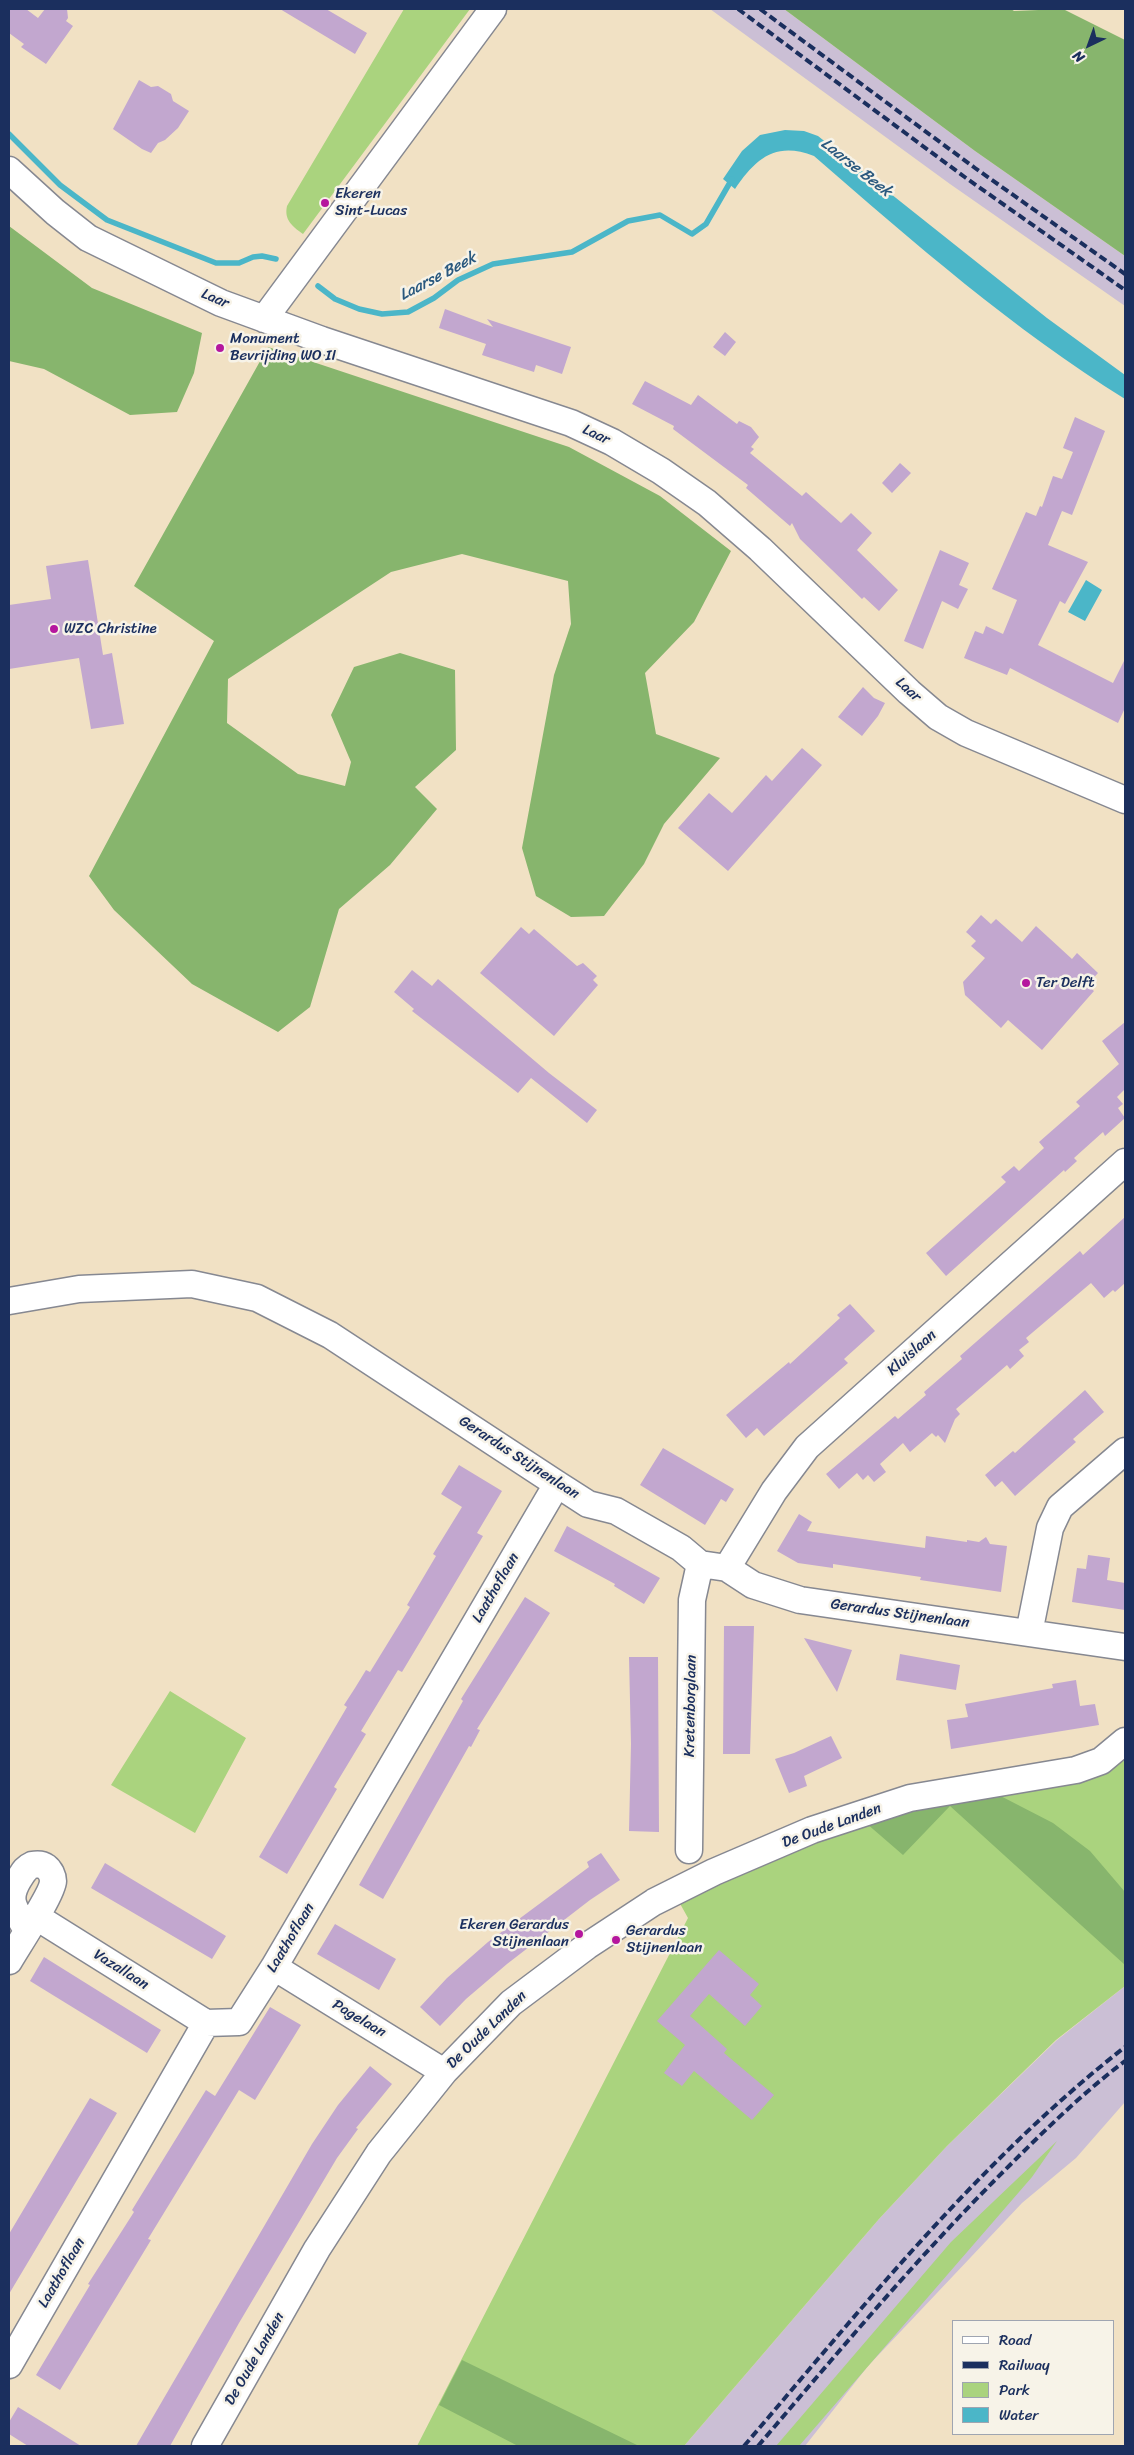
<!DOCTYPE html>
<style>
body{margin:0}
#map{position:relative;width:1134px;height:2455px;overflow:hidden;background:#f1e1c4;font-family:Sriracha,sans-serif}
canvas{display:block}
.frame{position:absolute;inset:0;border:10px solid #1b2f5e;pointer-events:none}
.legend{position:absolute;left:952px;top:2320px;width:162px;height:115px;box-sizing:border-box;background:#f7f3e8;border:1px solid #9fa5b1;margin:0;padding:6px 9px;list-style:none;font-size:15px;color:#1b2f5e}
.legend li{display:flex;align-items:center;gap:10px;height:25px}
.legend b{width:25px;border:1px solid #9fa5b1}
.north{position:absolute;left:1064px;top:20px;width:50px;height:50px;-webkit-text-stroke:4px #f7f3e8;paint-order:stroke;rotate:222deg;font-size:14px;font-weight:700;line-height:20px;text-align:center;color:#1b2f5e}
.north::after{content:'';display:block;margin:auto;width:18px;height:22px;background:#1b2f5e;clip-path:polygon(50% 0,100% 100%,50% 72%,0 100%)}
</style>
<div id="map">
<canvas width="1134" height="2455"></canvas>
<div class="frame"></div>
<ul class="legend">
<li><b style="height:6px;background:#fff"></b>Road</li>
<li><b style="height:6px;background:#1b2f5e"></b>Railway</li>
<li><b style="height:14px;background:#aad37e"></b>Park</li>
<li><b style="height:14px;background:#4bb6c8"></b>Water</li>
</ul>
<div class="north">N</div>
</div>
<script>
const ctx = document.querySelector('canvas').getContext('2d');
ctx.lineJoin = 'round';
function paint(path, color) { ctx.fillStyle = color; ctx.fill(path, 'evenodd'); }
function strokePath(path, color, width, dash) { ctx.strokeStyle = color; ctx.lineWidth = width; ctx.lineCap = dash ? 'butt' : 'round'; ctx.setLineDash(dash || []); ctx.stroke(path); }
function drawText(font, color, halo, rows, align = 'center') {
  ctx.font = font + ' Sriracha,sans-serif'; ctx.lineWidth = 5; ctx.setLineDash([]); ctx.textBaseline = 'middle'; ctx.strokeStyle = halo; ctx.fillStyle = color; for (const [text, x, y, turn = 0] of rows) {
    ctx.save(); ctx.translate(x, y); ctx.rotate((+turn || 0) * Math.PI / 180); ctx.textAlign = isNaN(turn) ? turn : align; if (halo) ctx.strokeText(text, 0, 0); ctx.fillText(text, 0, 0); ctx.restore();
  }
}
const industrial = new Path2D(`
 M710,9H784L975,151L1125,256V306L950,184Z
 M1125,1986V2102L1076,2158L1022,2203L868,2366L805,2446H684L879,2219L947,2146L1057,2040Z`);
const green = new Path2D(`
 M404,9H470L303,234C292,226 284,220 287,206Z
 M170,1691L246,1738L195,1833L111,1785Z
 M1125,1755V1986L1056,2040L947,2146L879,2219L684,2446H417L688,1918L678,1900L796,1846L866,1823Z
 M1057,2141L1032,2177L799,2446H776L951,2242Z`);
const forest = new Path2D(`
 M784,9H1011L1014,11L1063,9L1125,40V256L975,151Z
 M9,226L92,288L202,333L194,373L177,412L130,415L44,369L9,361Z
 M268,347L569,447L660,496L731,551L694,622L645,673L656,734L720,758L664,824L644,864L604,916L571,917L536,896L522,848L554,675L571,624L568,581L462,554L391,572L228,679L227,723L298,774L345,786L351,762L331,715L354,667L400,653L455,670L456,750L415,787L437,809L390,865L339,909L310,1007L278,1032L192,984L114,910L89,876L214,641L134,586Z
 M987,1789L1053,1823L1090,1851L1125,1892V1965L950,1806L903,1855L866,1823Z
 M462,2360L639,2446H518L439,2405Z`);
const water = new Path2D(`
 M785,130L804,131L818,136L1047,318L1125,375V399C1013,329 914,243 814,156C776,141 756,158 735,189L723,179L742,151L760,135Z
 M1086,580L1102,590L1085,621L1068,612Z`);
const stream = new Path2D(`
 M9,134L60,185L107,220L216,263H239L253,257L262,256L276,259
 M318,286L335,299L359,309L382,314L408,312L434,298L458,280L493,264L572,252L628,221L660,215L692,234L706,224L732,179`);
const building = new Path2D(`
 M9,9H26L38,18L45,9H67L68,18L66,21L73,26L46,64L21,47L24,44L9,33Z
 M280,9H326L367,33L355,54Z
 M139,80L151,87L158,86L171,94L173,101L189,111L178,128L165,140L158,143L151,153L142,149L113,129Z
 M445,309L493,327L487,319L571,347L562,374L536,365L534,372L482,355L486,344L439,328Z
 M725,332L736,342L725,356L713,347Z
 M645,381L691,405L698,395L737,424L739,421L751,427L759,437L751,447L754,449L750,453L802,496L806,492L841,523L851,513L872,533L857,550L898,590L879,611L864,597L862,599L800,539L792,523L790,526L746,488L748,485L673,429L674,426L632,404Z
 M1075,417L1105,431L1072,515L1062,511L1048,545L1088,562L1065,604L1060,601L1038,645L1113,683L1125,659V708L1118,723L1010,668L1007,675L964,658L975,631L983,634L986,626L1003,634L1017,600L992,589L1026,512L1036,516L1040,506L1042,507L1053,476L1062,479L1073,452L1063,448Z
 M900,463L911,473L892,493L882,483Z
 M940,550L969,563L959,585L968,589L958,609L942,601L923,649L904,641Z
 M88,560L103,655L112,653L124,724L91,729L79,658L9,669V605L51,599L46,566Z
 M863,687L874,698L885,703L878,716L862,736L838,717Z
 M802,748L822,765L728,871L678,828L709,793L732,813L766,775L772,781Z
 M981,915L991,924L996,919L1022,942L1036,926L1072,959L1077,953L1098,973L1087,985L1094,991L1042,1050L1008,1020L1001,1028L965,995L963,982L985,958L971,946L976,941L966,932Z
 M521,927L529,934L534,929L577,966L583,963L597,976L593,980L598,985L554,1036L480,973Z
 M412,970L432,986L438,979L549,1073L597,1110L587,1123L531,1078L518,1093L412,1011L414,1009L394,992Z
 M1125,1022V1089L1117,1097L1123,1104L1118,1108L1125,1118L1105,1136L1103,1132L1074,1158L1077,1161L1065,1172L1064,1170L946,1276L926,1253L1006,1182L1001,1177L1014,1166L1019,1171L1044,1148L1039,1142L1080,1106L1076,1102L1119,1064L1102,1041Z
 M1125,1217V1283L1115,1292L1113,1290L1104,1298L1091,1283L1026,1338L1029,1342L1019,1350L1024,1356L1010,1369L1007,1365L956,1409L960,1414L955,1419L945,1443L938,1435L936,1437L932,1433L910,1452L903,1443L880,1464L886,1472L874,1482L868,1475L863,1480L857,1473L839,1489L826,1474L895,1416L898,1419L926,1395L924,1392L962,1359L960,1356L1080,1251L1083,1255Z
 M850,1304L875,1331L844,1359L848,1363L764,1436L757,1428L746,1438L726,1415L789,1362L790,1364L840,1318L837,1315Z
 M1085,1390L1104,1412L1073,1439L1076,1442L1015,1496L1002,1481L995,1487L985,1475L1013,1451L1015,1453Z
 M663,1448L734,1489L726,1502L721,1499L705,1525L640,1485Z
 M459,1465L502,1491L477,1533L483,1536L423,1637L402,1672L398,1670L361,1731L366,1734L334,1787L337,1789L287,1874L259,1857L347,1707L344,1705L355,1688L366,1670L370,1672L410,1607L407,1605L436,1556L433,1554L462,1507L441,1494Z
 M799,1514L812,1522L807,1531L925,1548L926,1536L967,1542V1540L979,1542L986,1537L990,1544L1007,1546L1001,1592L920,1580L921,1577L833,1564V1568L798,1563L777,1551Z
 M567,1526L660,1578L644,1604L614,1586L615,1584L554,1551Z
 M1088,1555L1110,1558L1107,1580L1125,1583V1610L1072,1602L1077,1568L1086,1569Z
 M525,1597L550,1613L477,1729L480,1730L471,1747L469,1746L383,1899L359,1885L463,1701L461,1699Z
 M724,1626H754L750,1754H723Z
 M804,1638L852,1650L837,1692Z
 M900,1654L960,1665L956,1690L896,1680Z
 M629,1657H658L659,1832L629,1831L631,1744Z
 M1076,1680L1080,1706L1095,1704L1099,1725L951,1749L947,1720L968,1717L965,1704L1053,1688L1052,1684Z
 M831,1736L842,1758L804,1776L807,1786L789,1793L775,1759L794,1753Z
 M601,1853L620,1880L590,1900L507,1964L466,1999L440,2026L420,2007L447,1978L488,1942L589,1867L587,1862Z
 M105,1863L226,1936L212,1959L91,1888Z
 M335,1924L396,1959L379,1990L317,1954Z
 M719,1950L759,1984L750,1995L762,2006L745,2026L709,1994L690,2016L727,2049L724,2053L774,2095L752,2120L694,2071L682,2086L664,2073L685,2045L657,2021Z
 M44,1957L161,2030L147,2053L30,1981Z
 M270,2007L301,2025L255,2100L239,2090L148,2239L151,2240L60,2390L36,2375L90,2285L88,2284L134,2212L132,2210L206,2090L215,2096Z
 M370,2066L392,2084L356,2128L358,2129L337,2158L239,2323L170,2446H136L312,2144L338,2105Z
 M90,2098L117,2113L9,2294V2234Z
 M18,2407L49,2426L81,2446H28L9,2434V2422Z`);
const minor = new Path2D(`
 M9,170L55,212L88,238L221,303L322,340L571,423L612,442L661,471L707,503L760,549L909,692L938,717L966,733L1125,800
 M264,319L493,9
 M9,1301L79,1289L192,1284L257,1298L330,1335L557,1484L588,1504L616,1511L681,1548L700,1564L727,1568L753,1585L800,1600L1125,1647
 M727,1568L774,1491L807,1447L1125,1162
 M1029,1633L1050,1528L1060,1507L1125,1451
 M689,1850L692,1600L700,1564
 M35,1916L206,2023
 M9,1961C17,1947 53,1893 53,1881C53,1876 50,1870 46,1867C42,1864 37,1864 32,1865C25,1868 23,1873 19,1879C5,1902 16,1909 27,1931
 M274,1967L444,2072
 M9,2365L206,2023L239,2022L274,1967L557,1484
 M205,2446L317,2249L379,2153L444,2072L511,2003L587,1946L654,1902L714,1872L812,1830L910,1798L1076,1770L1101,1761L1125,1741`);
const rail = new Path2D(`
 M738,9L966,178L1125,290
 M760,9L975,168L1125,274
 M744,2446C863,2307 980,2160 1125,2047
 M758,2446C840,2350 921,2253 1010,2165C1047,2128 1084,2092 1125,2061`);
const markers = [
 [325,203,5,"#b5179e"],
 [220,348,5,"#b5179e"],
 [54,629,5,"#b5179e"],
 [1026,983,5,"#b5179e"],
 [579,1934,5,"#b5179e"],
 [616,1940,5,"#b5179e"]
];
const poiNames = [
 ["Ekeren",335,194],
 ["Sint-Lucas",335,211],
 ["Monument",230,339],
 ["Bevrijding WO II",230,356],
 ["WZC Christine",64,629],
 ["Ter Delft",1036,983],
 ["Ekeren Gerardus",569,1925,"right"],
 ["Stijnenlaan",569,1942,"right"],
 ["Gerardus",626,1931],
 ["Stijnenlaan",626,1948]
];
const streetNames = [
 ["Laar",215,299,23],
 ["Laar",596,435,25],
 ["Laar",908,690,42],
 ["Kluislaan",912,1353,-42],
 ["Gerardus Stijnenlaan",519,1458,33],
 ["Laathoflaan",496,1588,-60],
 ["Gerardus Stijnenlaan",900,1614,8],
 ["Kretenborglaan",691,1706,-89],
 ["De Oude Landen",832,1826,-20],
 ["Laathoflaan",291,1938,-59],
 ["Vazallaan",121,1970,32],
 ["Pagelaan",359,2019,31],
 ["De Oude Landen",487,2030,-44],
 ["Laathoflaan",62,2273,-60],
 ["De Oude Landen",255,2359,-60]
];
const waterNames = [
 ["Laarse Beek",856,168,38],
 ["Laarse Beek",438,277,-28]
];
paint(industrial, '#cbbfd5');
paint(green, '#aad37e');
paint(forest, '#87b56d');
paint(water, '#4bb6c8');
strokePath(stream, '#4bb6c8', 5.5);
paint(building, '#c2a7cf');
strokePath(minor, '#868891', 29);
strokePath(minor, '#fff', 26);
strokePath(rail, '#1b2f5e', 4, [8, 4]);
for (const [x, y, r, color] of markers) { const dot = new Path2D(); dot.arc(x, y, r, 0, 2 * Math.PI); ctx.fillStyle = color; ctx.fill(dot); strokePath(dot, '#f7f3e8', 2); }
drawText('15px', '#1b2f5e', '#f7f3e8', poiNames, 'left');
drawText('15px', '#1b2f5e', '#f7f3e8', streetNames);
drawText('italic 16px', '#29587e', '#f7f3e8', waterNames);
</script>
